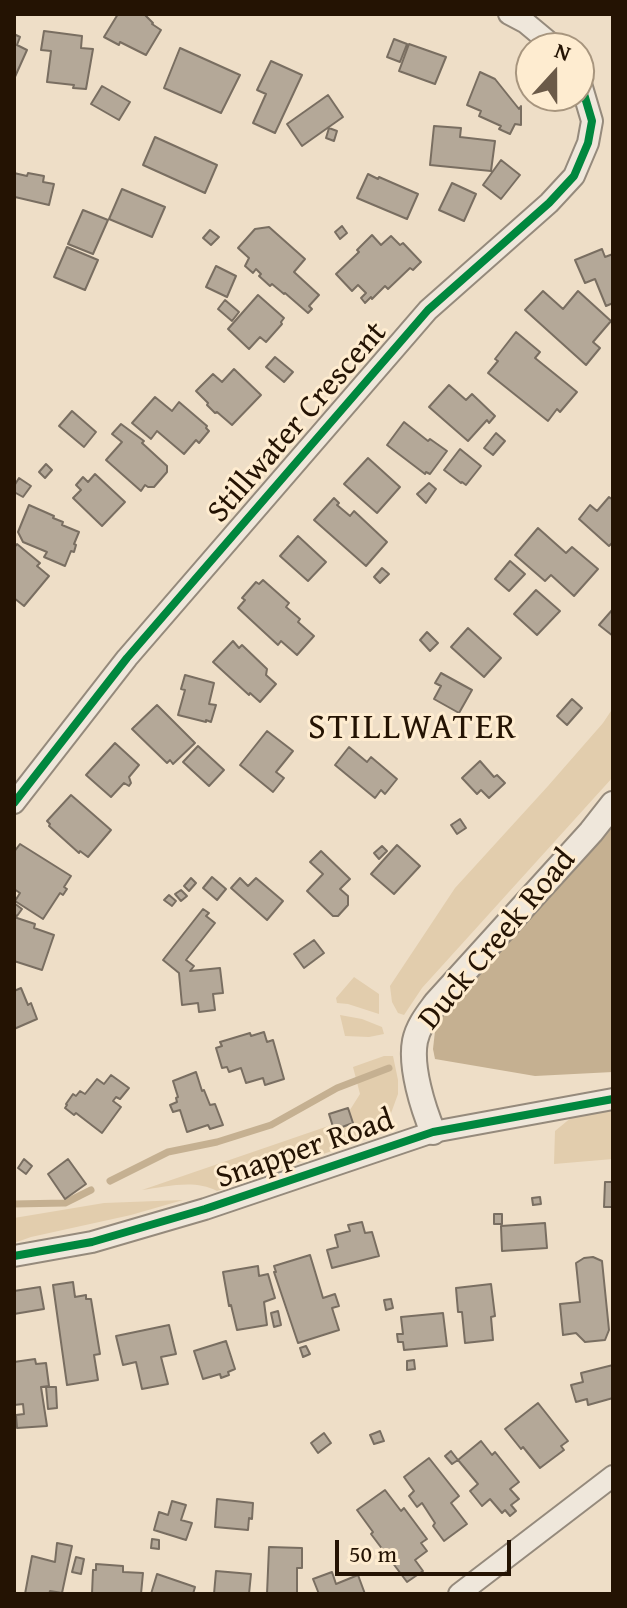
<!DOCTYPE html>
<style>
body{margin:0}
#map{position:relative;width:627px;height:1608px;overflow:hidden;background:#eedec7;font-family:"Gentium Book Plus",serif}
canvas{display:block}
.frame{position:absolute;inset:0;border:16px solid #241303;pointer-events:none}
.north{position:absolute;left:515px;top:32px;width:80px;height:80px;box-sizing:border-box;background:#feecd0;border:2px solid #a7957e;border-radius:50%;rotate:21deg;font-size:22px;font-weight:700;line-height:32px;text-align:center;color:#241303}
.north::after{content:'';display:block;margin:auto;width:28px;height:36px;background:#6b5a48;clip-path:polygon(50% 0,100% 100%,50% 72%,0 100%)}
.scale{position:absolute;left:335px;top:1540px;width:176px;height:36px;box-sizing:border-box;border:4px solid #241303;border-top:0;padding-left:10px;font-size:24px;line-height:28px;white-space:nowrap;color:#241303;-webkit-text-stroke:6px #feecd0;paint-order:stroke}
</style>
<div id="map">
<canvas width="627" height="1608"></canvas>
<div class="frame"></div>
<div class="north">N</div>
<div class="scale">50 m</div>
</div>
<script>
const ctx = document.querySelector('canvas').getContext('2d');
ctx.lineJoin = 'round';
function paint(path, color) { ctx.fillStyle = color; ctx.fill(path, 'evenodd'); }
function strokePath(path, color, width, dash) { ctx.strokeStyle = color; ctx.lineWidth = width; ctx.lineCap = dash ? 'butt' : 'round'; ctx.setLineDash(dash || []); ctx.stroke(path); }
function drawText(font, color, halo, rows, align = 'center') {
  ctx.font = font + ' "Gentium Book Plus",serif'; ctx.lineWidth = 6; ctx.setLineDash([]); ctx.textBaseline = 'middle'; ctx.strokeStyle = halo; ctx.fillStyle = color; for (const [text, x, y, turn = 0] of rows) {
    ctx.save(); ctx.translate(x, y); ctx.rotate((+turn || 0) * Math.PI / 180); ctx.textAlign = isNaN(turn) ? turn : align; if (halo) ctx.strokeText(text, 0, 0); ctx.fillText(text, 0, 0); ctx.restore();
  }
}
const green = new Path2D(`
 M613,708V777L422,988L404,1015L398,1013L392,1002L390,986L455,888L548,786L603,723Z
 M354,977L379,994V1014L348,1004L337,1003L336,998Z
 M340,1015L362,1019L382,1027L384,1034L369,1037L345,1036Z
 M384,1056H393L398,1080V1094L390,1116L369,1138L217,1191C194,1179 166,1187 142,1190L343,1121L360,1094L353,1067Z
 M613,1110V1159L554,1164L555,1131L572,1117Z
 M183,1200L131,1215L31,1237L14,1243V1218L104,1203Z`);
const water = new Path2D(`
 M613,815V1072L535,1076L435,1059L433,1049L436,1022L461,988Z`);
const stream = new Path2D(`
 M110,1181L168,1152L217,1142L271,1125L337,1088L389,1068
 M14,1204L65,1203L91,1190`);
const building = new Path2D(`
 M118,14H144L153,23L152,24L161,30L146,55L120,42L119,45L104,37Z
 M44,31L82,36L81,48L93,49L86,89L73,88L74,85L47,82L51,51L41,50Z
 M14,34L20,37L17,45L27,50L14,79Z
 M394,39L407,44L400,62L387,57Z
 M409,44L446,57L435,84L399,71Z
 M180,48L240,75L221,113L164,88Z
 M271,61L302,75L275,133L253,123L266,94L257,90Z
 M480,72L495,79L519,109L521,106V125L515,124L510,134L499,129L501,126L479,116L481,111L467,105Z
 M102,86L130,102L119,120L91,104Z
 M328,95L343,117L302,146L287,124Z
 M434,126L461,128L460,137L495,141L491,171L430,165Z
 M329,128L337,131L334,141L326,138Z
 M155,137L217,165L205,193L143,165Z
 M501,160L520,175L501,199L483,185Z
 M14,173L27,176L28,173L44,176L43,182L54,184L49,205L15,197L14,200Z
 M368,174L378,179L379,177L418,194L407,219L357,198Z
 M452,183L476,194L464,221L439,210Z
 M122,189L165,207L152,237L109,219Z
 M83,210L108,220L93,254L68,244Z
 M342,226L347,233L340,239L335,232Z
 M269,227L305,259L294,272L319,295L309,306L312,309L308,313L285,293L284,294L272,284L270,286L259,276L261,274L256,269L253,273L245,266L249,258L238,248L255,229Z
 M210,230L219,237L211,245L203,238Z
 M372,235L381,245L391,236L400,245L403,243L421,262L413,270L410,268L388,289L385,286L372,299L371,297L365,303L361,298L366,293L358,285L352,291L336,274L359,252L357,250Z
 M67,247L98,260L85,290L54,277Z
 M602,249L605,257L613,254V303L606,306L595,279L585,283L575,260Z
 M216,266L236,276L227,297L206,287Z
 M543,291L563,309L578,291L611,321L593,342L600,348L586,365L525,310Z
 M258,295L284,318L281,322L282,324L266,342L260,337L249,349L228,329Z
 M225,300L239,312L232,321L218,309Z
 M516,332L540,352L535,358L577,392L560,412L557,409L548,421L488,373L498,361L495,359Z
 M275,357L293,372L284,382L266,367Z
 M234,369L261,395L232,425L217,412L215,413L207,405L208,403L196,391L213,374L222,382Z
 M449,385L466,400L472,394L495,416L489,423L487,420L468,441L429,407Z
 M155,397L172,411L179,402L207,426L206,428L209,431L199,443L196,440L184,454L157,431L151,439L132,423Z
 M72,411L96,432L84,447L59,426Z
 M404,422L428,441L430,439L447,451L430,474L426,472L425,474L387,445Z
 M121,424L144,441L142,443L167,466V472L154,487H148L145,485L141,491L106,460L122,442L112,434Z
 M496,433L505,441L493,455L484,448Z
 M460,449L481,466L466,485L462,482L461,483L444,470Z
 M368,458L400,487L377,513L344,484Z
 M46,464L52,470L45,478L39,472Z
 M95,474L125,502L102,526L73,498L81,490L76,485L83,477L88,482Z
 M19,478L31,486L23,497L14,492V486Z
 M429,483L436,489L426,503L417,494Z
 M609,497L613,500V542L609,546L579,519L590,505L597,511Z
 M334,498L339,503L337,505L350,516L354,511L387,542L366,566L314,520Z
 M29,505L54,516L53,518L63,522L62,525L79,532L74,544L76,545L74,552L71,551L65,566L44,557L47,552L23,542L18,532Z
 M538,528L566,553L572,547L598,569L574,596L551,575L545,581L515,555Z
 M298,536L326,562L308,581L280,556Z
 M17,544L40,563L37,566L49,576L24,606L14,598V548Z
 M510,561L525,574L509,591L495,579Z
 M382,568L389,574L380,583L374,577Z
 M263,580L289,603L286,607L300,619L298,622L314,636L297,655L281,641L278,645L238,608L245,600L242,598L256,582L259,584Z
 M536,590L560,611L537,635L514,614Z
 M613,609V636L599,625Z
 M468,628L501,658L484,677L451,647Z
 M427,632L438,643L430,651L420,640Z
 M233,641L239,648L242,645L267,669L266,675L276,684L260,702L250,693L249,695L213,662Z
 M441,673L472,690L459,713L434,699L441,686L435,683Z
 M185,675L214,683L209,704L216,705L211,722L206,720V722L178,715L185,690L181,689Z
 M572,699L582,708L567,725L557,716Z
 M157,705L195,743L173,764L170,760L167,763L132,729Z
 M267,731L293,751L276,772L284,778L273,792L240,765Z
 M115,743L139,765L129,777L131,783L129,786L124,783L111,797L86,775Z
 M198,746L224,770L209,786L183,762Z
 M349,747L367,762L371,757L397,779L385,794L381,790L375,798L335,765Z
 M480,761L494,777L497,775L505,783L489,798L481,790L477,794L462,778Z
 M71,795L111,830L88,857L80,851L79,853L49,826L50,824L47,821Z
 M460,819L466,828L457,834L451,825Z
 M20,844L71,876L64,887L67,889L63,895L60,893L43,919L15,901L20,893L14,889V852Z
 M397,845L420,866L394,894L371,874Z
 M382,846L387,851L379,859L374,853Z
 M321,851L350,879L340,889L348,896V905L338,916H333L307,891L323,874L310,862Z
 M212,877L226,889L217,900L203,888Z
 M191,878L196,883L189,891L184,886Z
 M240,878L248,886L256,878L283,901L267,920L231,888Z
 M181,890L187,896L181,901L175,894Z
 M169,895L176,901L172,906L164,900Z
 M14,903L22,909L17,916L14,914Z
 M203,909L209,913L206,916L215,923L186,960L194,966L190,971L220,968L223,993L213,994L215,1010L199,1012L198,1003L182,1005L179,973L163,960Z
 M14,917L35,924L34,928L54,935L42,970L14,961Z
 M314,940L324,953L304,968L294,954Z
 M21,988L28,1005L31,1003L37,1019L14,1029V991Z
 M264,1032L267,1042L273,1040L284,1079L265,1085L263,1078L246,1083L241,1068L229,1072L227,1067L222,1068L216,1048L222,1046L220,1042L250,1033L251,1036Z
 M196,1072L202,1091L204,1090L210,1105L215,1104L223,1125L210,1129L208,1125L187,1132L180,1110L173,1112L170,1105L177,1102L176,1098L178,1097L173,1081Z
 M111,1075L129,1088L120,1099L116,1097L113,1101L121,1107L102,1133L76,1113L74,1115L65,1108L67,1105L66,1104L73,1094L76,1096L80,1091L85,1094L97,1079L104,1084Z
 M348,1108L353,1123L334,1130L329,1114Z
 M24,1159L32,1166L26,1174L18,1168Z
 M68,1159L86,1184L65,1199L48,1174Z
 M605,1182H613V1207H604Z
 M540,1197L541,1204L533,1205L532,1198Z
 M494,1214H502V1224H494Z
 M362,1222L365,1233L372,1232L379,1256L332,1268L327,1250L338,1247L335,1235L350,1231L348,1225Z
 M545,1223L547,1248L502,1251L501,1226Z
 M310,1255L323,1298L335,1294L339,1306L332,1308L339,1330L298,1343L274,1272H276L274,1266Z
 M593,1257L602,1261L609,1330L605,1340L585,1342L576,1333L563,1335L560,1304L580,1302L576,1263L584,1258Z
 M258,1266L259,1276L268,1274L275,1298L264,1302L267,1325L237,1330L231,1305L229,1306L223,1272Z
 M73,1282L75,1297L86,1295V1299H91L100,1354L94,1355L98,1380L67,1385L53,1285Z
 M491,1284L495,1316L491,1317L493,1340L465,1343L462,1312H458L456,1288Z
 M40,1287L44,1309L14,1314V1291Z
 M391,1299L393,1308L386,1310L384,1300Z
 M278,1311L281,1325L274,1327L271,1313Z
 M443,1313L447,1346L404,1350L403,1342H398L397,1334H403L401,1317Z
 M169,1325L176,1354L161,1357L168,1384L142,1389L136,1362L123,1365L116,1336Z
 M226,1341L235,1369L228,1372L229,1375L221,1378L220,1374L203,1379L194,1351Z
 M306,1346L310,1354L303,1357L300,1348Z
 M35,1359L36,1364L46,1363L49,1386L41,1387L47,1426L17,1428L16,1415L24,1414L23,1404L14,1405V1362Z
 M414,1360L415,1369L407,1370V1361Z
 M613,1365V1398L588,1405L587,1399L576,1402L571,1385L583,1382L581,1373Z
 M46,1387H56L57,1408L48,1409Z
 M538,1403L568,1441L561,1446L564,1450L540,1468L523,1447L521,1449L505,1429Z
 M380,1431L384,1441L374,1444L370,1435Z
 M324,1433L331,1443L318,1453L311,1443Z
 M481,1441L492,1455L495,1452L519,1482L510,1489L519,1499L511,1505L516,1511L510,1516L505,1510L502,1513L490,1499L482,1506L470,1491L478,1484L458,1460Z
 M451,1451L458,1460L452,1464L445,1456Z
 M429,1458L459,1496L451,1503L467,1524L444,1541L433,1526L435,1523L422,1503L417,1507L409,1496L414,1491L404,1477Z
 M385,1490L401,1511L404,1508L427,1539L421,1543L427,1551L415,1560L423,1571L407,1582L371,1534L373,1532L357,1510Z
 M217,1499L253,1503L252,1519L249,1518L248,1530L215,1527Z
 M172,1501L186,1505L181,1520L192,1523L186,1540L154,1530L159,1512L168,1515Z
 M152,1539L159,1540V1549L151,1548Z
 M57,1543L72,1546L62,1593L50,1591L49,1594H25L32,1556L55,1562Z
 M269,1547L302,1548V1568H297V1594H267Z
 M76,1557L84,1559L81,1574L72,1572Z
 M96,1564L123,1566V1572L143,1573L141,1594H92L93,1570H96Z
 M216,1571L251,1574L249,1594H214Z
 M332,1572L336,1584L358,1575L365,1594H319L313,1579Z
 M157,1574L195,1587L193,1594H151Z`);
const minor = new Path2D(`
 M509,14L526,23L556,48
 M14,803L127,658L428,310L549,203L574,176L588,143L592,121L579,77
 M14,1256L92,1242L205,1209L433,1132L613,1099
 M459,1594L613,1476`);
const tertiary = new Path2D(`
 M433,1132C423,1108 410,1067 415,1041C418,1026 428,1014 436,1003L591,832L613,804`);
const cycleway = new Path2D(`
 M14,803L127,658L428,310L549,203L574,176L588,143L592,121L579,77
 M14,1256L92,1242L205,1209L433,1132L613,1099`);
const streetNames = [
 ["Stillwater Crescent",298,423,-49],
 ["Duck Creek Road",498,940,-50],
 ["Snapper Road",305,1150,-19]
];
const quarterNames = [
 ["STILLWATER",413,729]
];
paint(green, '#e2cdad');
paint(water, '#c5b091');
strokePath(stream, '#c5b091', 7);
paint(building, '#b4a898');
strokePath(building, '#796e61', 2);
strokePath(minor, '#958a7c', 24);
strokePath(tertiary, '#958a7c', 28);
strokePath(minor, '#efe7db', 20);
strokePath(tertiary, '#efe7db', 24);
strokePath(cycleway, '#00873e', 8);
drawText('32px', '#241303', '#feecd0', streetNames);
ctx.letterSpacing = '2px';
drawText('36px', '#241303', '#feecd0', quarterNames);
ctx.letterSpacing = '0px';
</script>
